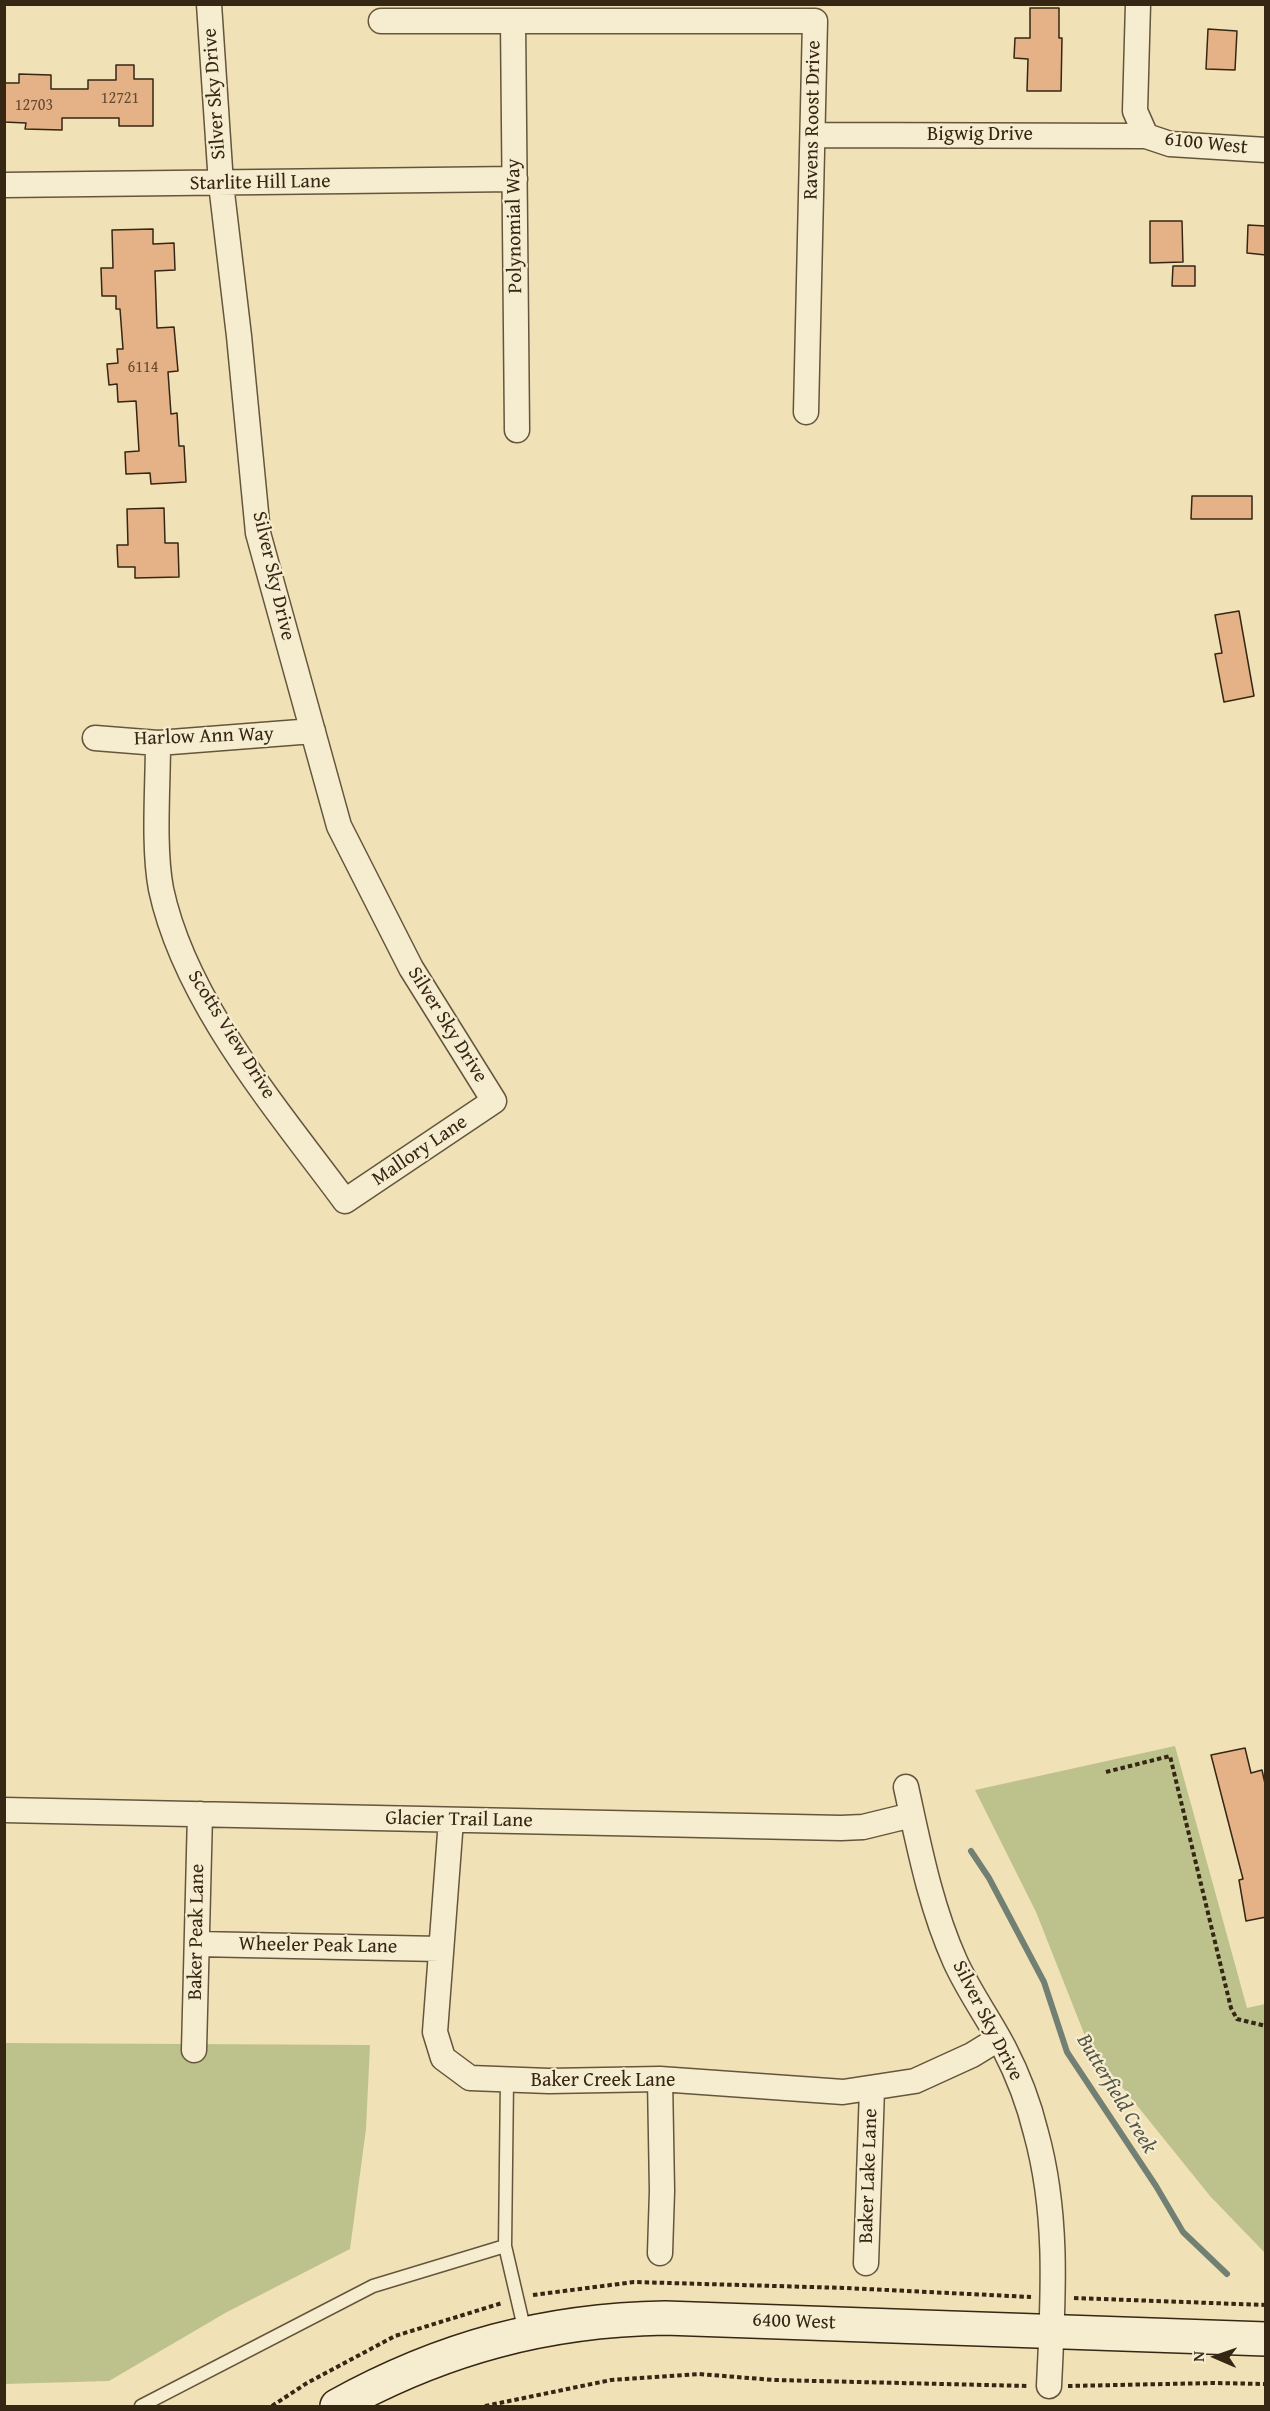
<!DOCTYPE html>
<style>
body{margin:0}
#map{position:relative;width:1270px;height:2411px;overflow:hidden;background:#f1e1b6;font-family:"Gentium Book Plus",serif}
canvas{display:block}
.frame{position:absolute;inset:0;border:6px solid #352714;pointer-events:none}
.north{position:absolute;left:1186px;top:2327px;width:60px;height:60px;-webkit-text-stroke:4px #f6ecd0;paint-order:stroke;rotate:272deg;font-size:16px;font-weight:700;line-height:24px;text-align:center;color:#352714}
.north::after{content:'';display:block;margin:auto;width:21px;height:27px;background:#352714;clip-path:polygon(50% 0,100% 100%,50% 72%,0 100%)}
</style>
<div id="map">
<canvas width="1270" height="2411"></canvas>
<div class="frame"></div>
<div class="north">N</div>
</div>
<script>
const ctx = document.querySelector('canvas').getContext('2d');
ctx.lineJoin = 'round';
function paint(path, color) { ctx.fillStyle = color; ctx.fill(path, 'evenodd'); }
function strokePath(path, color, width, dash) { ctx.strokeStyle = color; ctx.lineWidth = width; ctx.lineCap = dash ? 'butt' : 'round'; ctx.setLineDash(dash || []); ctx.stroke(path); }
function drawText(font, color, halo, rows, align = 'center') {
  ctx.font = font + ' "Gentium Book Plus",serif'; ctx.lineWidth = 4.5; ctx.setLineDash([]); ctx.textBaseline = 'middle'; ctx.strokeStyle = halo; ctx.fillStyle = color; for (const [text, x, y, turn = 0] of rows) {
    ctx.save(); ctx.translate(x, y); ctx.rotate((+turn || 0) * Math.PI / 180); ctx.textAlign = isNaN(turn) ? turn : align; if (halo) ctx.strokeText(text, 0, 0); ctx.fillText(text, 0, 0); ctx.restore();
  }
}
const green = new Path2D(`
 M1175,1746L1247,2008L1265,2004V2253L1210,2196L1089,2046L1036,1912L975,1790Z
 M4,2043L370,2045L366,2129L350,2249L227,2312L109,2381L5,2384Z`);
const stream = new Path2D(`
 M971,1851L989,1878L1044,1982L1067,2052L1156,2186L1183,2232L1227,2274`);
const building = new Path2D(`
 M1030,8H1059V38H1062L1061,91H1027L1028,59L1014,58L1015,38H1030Z
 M1208,29L1237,31L1235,70L1206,69Z
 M116,65H134V79H153V126H119V118H62V130L25,129L26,123L4,122V83H19V74L51,75V89H88V80H116Z
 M1150,221H1182L1183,262L1150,263Z
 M1248,225L1266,226V255L1247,253Z
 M153,229V244L174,243L175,270L155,271L157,328L174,327L178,371L168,372L171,414L177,413L179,446H184L186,482L151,484L150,473L126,474L125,452L139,451L136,401L118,402L117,384L109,385L107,364L118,363L117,349H123L120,309H116V296H102L101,268H113L112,230Z
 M1173,266H1195V286H1172Z
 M1192,496H1252V519H1191Z
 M164,508L165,543H178L179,577L135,578V567H118L117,545H128L127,509Z
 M1239,611L1254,696L1224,702L1215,654L1222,653L1215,615Z
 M1245,1748L1251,1773L1262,1770L1266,1788V1917L1246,1921L1239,1880L1243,1879L1211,1755Z`);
const path = new Path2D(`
 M1106,1772L1170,1756L1231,2008L1237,2019L1266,2026
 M533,2295L634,2282L846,2288L1031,2297
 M1074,2298L1266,2305
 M1068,2386L1214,2383L1266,2384
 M272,2406L307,2383L395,2336L502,2303
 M485,2406L611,2380L699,2374L774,2380L1028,2386`);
const lane = new Path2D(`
 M505,2246L507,2080
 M141,2406L373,2286L505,2246L525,2332`);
const street = new Path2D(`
 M1138,4L1135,111L1146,136
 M381,21H815L806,412
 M513,21L517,430
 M813,135L1146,136L1170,144L1266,150
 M4,185L515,179
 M95,738L158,743L313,731
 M158,743C158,786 153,847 161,889C185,1002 277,1109 345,1201L494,1101L411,968L339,826L258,533L239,336L221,184L209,4
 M906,1787C919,1846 930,1905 955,1961C969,1992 989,2019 1004,2048C1018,2075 1029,2104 1036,2133C1059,2216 1053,2301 1049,2386
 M4,1810L841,1828L863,1827L912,1815
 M451,1820L435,2032L443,2058L470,2078L549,2081L660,2079L843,2092L915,2081L972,2055L998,2039
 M197,1944L440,1949
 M194,2050L200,1814
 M660,2253L662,2191L660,2079
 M866,2263L872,2089`);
const secondary = new Path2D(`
 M337,2406C442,2348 545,2320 665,2318L1266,2339`);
const numberNames = [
 ["12721",120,99],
 ["12703",34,106],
 ["6114",143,368]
];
const streetNames = [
 ["Silver Sky Drive",215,94,-94],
 ["Ravens Roost Drive",813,120,-89],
 ["Bigwig Drive",980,135],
 ["6100 West",1206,144,6],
 ["Starlite Hill Lane",260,183,-1],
 ["Polynomial Way",515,226,-91],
 ["Silver Sky Drive",273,576,77],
 ["Harlow Ann Way",204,737,-2],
 ["Silver Sky Drive",447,1025,58],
 ["Scotts View Drive",231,1035,58],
 ["Mallory Lane",420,1151,-34],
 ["Glacier Trail Lane",459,1820,1],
 ["Baker Peak Lane",197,1932,-89],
 ["Wheeler Peak Lane",318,1946,1],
 ["Silver Sky Drive",987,2021,63],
 ["Baker Creek Lane",603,2081],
 ["Baker Lake Lane",869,2176,-88],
 ["6400 West",794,2322,2]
];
const waterNames = [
 ["Butterfield Creek",1116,2094,59]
];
paint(green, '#bdc28c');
strokePath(stream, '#728074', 6);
paint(building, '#e5b186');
strokePath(building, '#352714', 1.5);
strokePath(lane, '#64563c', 15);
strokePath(street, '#64563c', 27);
strokePath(secondary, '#352714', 36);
strokePath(path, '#352714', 4, [4.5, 3]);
strokePath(lane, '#f6ecd0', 12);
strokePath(street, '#f6ecd0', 24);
strokePath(secondary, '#f6ecd0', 33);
drawText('16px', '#614a30', null, numberNames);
drawText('20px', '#352714', '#f6ecd0', streetNames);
drawText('italic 21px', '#545444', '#f6ecd0', waterNames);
</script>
